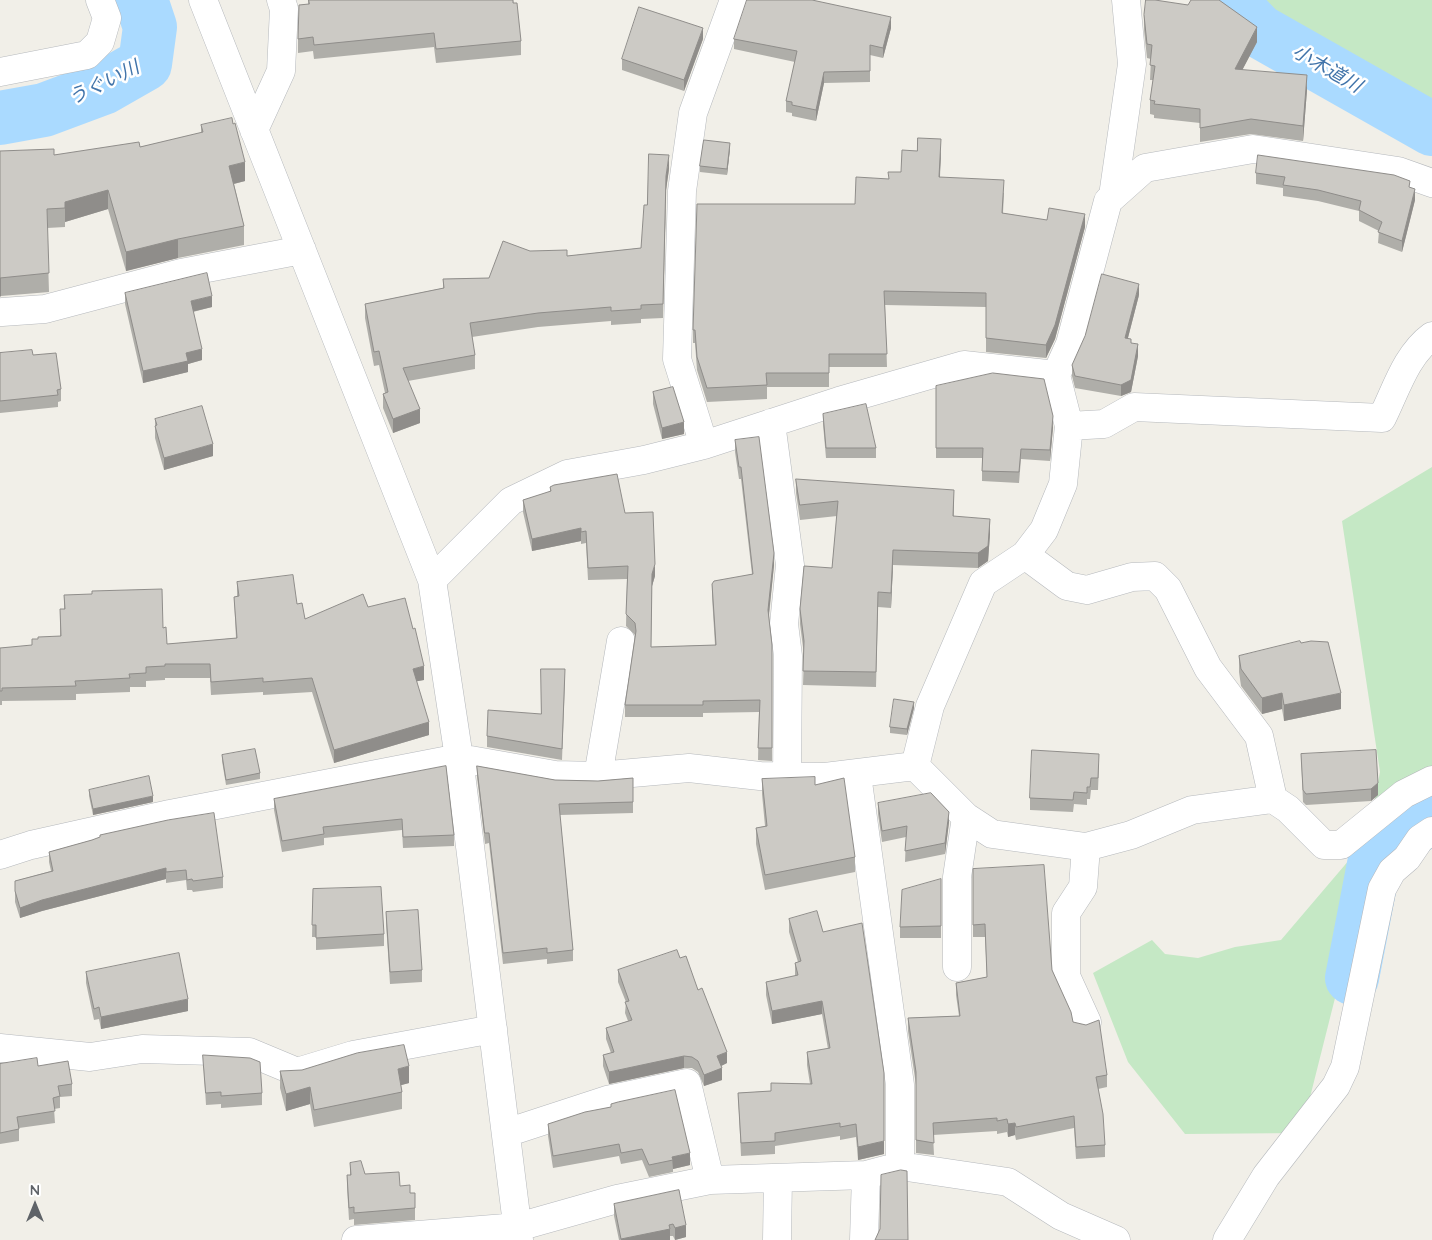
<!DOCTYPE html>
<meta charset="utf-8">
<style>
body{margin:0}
#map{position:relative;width:1432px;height:1240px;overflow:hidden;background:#f1efe8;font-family:Quicksand,sans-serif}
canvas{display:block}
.north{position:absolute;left:10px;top:1180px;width:50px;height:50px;-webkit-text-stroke:4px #fff;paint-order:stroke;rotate:0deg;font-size:14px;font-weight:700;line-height:20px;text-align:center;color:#5f6368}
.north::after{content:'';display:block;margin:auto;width:18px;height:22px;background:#5f6368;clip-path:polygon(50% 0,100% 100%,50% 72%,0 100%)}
</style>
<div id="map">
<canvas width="1432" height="1240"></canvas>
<div class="north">N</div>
</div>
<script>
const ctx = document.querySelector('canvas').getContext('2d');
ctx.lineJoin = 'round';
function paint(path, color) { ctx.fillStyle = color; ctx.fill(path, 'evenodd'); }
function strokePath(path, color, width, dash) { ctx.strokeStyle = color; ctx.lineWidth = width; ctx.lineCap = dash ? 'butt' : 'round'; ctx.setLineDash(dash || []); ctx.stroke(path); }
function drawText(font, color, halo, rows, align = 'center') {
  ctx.font = font + ' Quicksand,"Noto Sans JP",sans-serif'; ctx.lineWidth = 5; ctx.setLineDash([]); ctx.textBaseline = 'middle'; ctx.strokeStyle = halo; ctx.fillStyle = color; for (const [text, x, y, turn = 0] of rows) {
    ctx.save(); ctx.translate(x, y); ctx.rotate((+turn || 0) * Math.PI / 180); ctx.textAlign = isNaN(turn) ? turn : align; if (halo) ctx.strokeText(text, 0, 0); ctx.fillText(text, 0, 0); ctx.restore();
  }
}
const green = new Path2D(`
 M1243,0H1432V106L1405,86Z
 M1432,467V810L1363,887L1301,1133L1185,1134L1128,1062L1093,973L1152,940L1165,954L1198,958L1235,947L1281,940L1367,839L1380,772L1342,521Z`);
const river = new Path2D(`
 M1229,0L1259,31L1432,129
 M0,118L44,110L103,88L145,64L150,27L141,0
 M1352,978L1375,859L1387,845L1432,817`);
const minor = new Path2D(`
 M203,0L432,580L459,758L519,1240
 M0,72L87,55L100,42L107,18L100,0
 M254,130L281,71L284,9L281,0
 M1113,196L1132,64L1126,0
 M2,312L45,309L181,273L302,250
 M771,423L790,565L784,624L788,656L787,777
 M1069,426L1104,424L1134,407L1382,418C1396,390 1406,355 1432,336
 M704,445L677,359L682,191L693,113L734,0
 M1025,555L1067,586L1087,590L1132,577L1155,576L1168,589L1208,668L1259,736L1273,799
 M432,580L511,501L567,474L644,460L704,445L839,401L964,365L1056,375
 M915,766L966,817L992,834L1086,847L1131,835L1192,810L1273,799L1288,809L1324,845H1341L1404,794L1432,780
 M857,775L900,1085V1166
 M598,776L621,641
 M1086,847L1083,887L1066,913V976L1087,1022
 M0,855L31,845L170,814L459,758L555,775L598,776L689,768L760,776L825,777L915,766L930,706L983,583L1025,555L1044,530L1063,484L1069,426L1056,375L1070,344L1108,201L1145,168L1253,149L1398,171L1432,183
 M957,967V877L966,817
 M0,1048L90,1057L142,1049L249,1052L297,1072L353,1055L493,1029
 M506,1133L607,1100L687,1083L710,1180
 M356,1240L518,1227L617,1199L710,1180L866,1175L900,1166L1008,1182L1061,1216L1116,1240
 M777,1240L778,1178
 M864,1240L866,1175
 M1227,1240L1266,1176L1336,1086L1345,1067L1382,889L1392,871L1407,858L1420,839L1432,831`);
const wall = new Path2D(`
 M308,0H513L521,41V55L436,63L434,47L314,59L313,51L298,53V39L308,4Z
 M1144,15L1257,42L1242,70L1307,90L1303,141L1251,134L1200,142V123L1154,118V115L1150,114V100L1153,80H1150L1151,59L1147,58L1144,30Z
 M891,28L883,58L870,55V82L824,83L816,121L792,116V113L786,112V101L795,62L734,49V39Z
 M703,39L684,91L622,70V59Z
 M201,125L245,181L234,184L244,226V245L178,258L126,271L108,209L65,222V227L47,228L49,292L1,296L0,151L54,155L140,147L201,133Z
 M730,149L727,175L700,172V166Z
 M941,153L940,177L1004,193L1003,213L1085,227L1055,339L1046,358L986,352V307L885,305L887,367H829V387H767V399L707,402L697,370L695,343H693V330L855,204L888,179L901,172Z
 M669,169L666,190L663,318L641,319V323L611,325V321L538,327L472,337L475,355V369L408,381L420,423L393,433L383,408V394L385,393L379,365L374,366L365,318V304L443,288V279L489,278L567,256L641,248L647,205Z
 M1256,173L1410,188L1415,200L1402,252L1378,243L1379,231L1359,221V211L1318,201L1283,196V188L1256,184Z
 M125,293L212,307L193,312L202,360L188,364V372L143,383L125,304Z
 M1139,295L1128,338L1131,343L1138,356L1131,392L1121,396L1075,388L1072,376V365Z
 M0,353L33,355L61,389V401L58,402V407L0,413Z
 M936,386L1053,427L1050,461L1021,459L1019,483L982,481V458H936Z
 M653,392L684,434L662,439L653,404Z
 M823,414L876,448V458H826L823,424Z
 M155,419L213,456L164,470L155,438Z
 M735,440L774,565L769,616L772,645V761L758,760L759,712L703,713V717H625V705L635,635L626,626L627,579L588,580L586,543L581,544V541L532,551L523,512V500L550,492V487L625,513L655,576L652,586L651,647L715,645L712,596V584L752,574L741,479H739L735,452Z
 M796,479L954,505L953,516L990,534L988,561L978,568L893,565L891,608L878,607L876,687L803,685L804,655L800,624V609L832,568L837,516L800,520L796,493Z
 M237,582L297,604L305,619L368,607L424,680L416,681L429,735L334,763L312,692L263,695V692L211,695L210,678H165V680L146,681V687H130V692L76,694V700L2,701V705H0V648L32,646L38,639L60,636V609H64V595L163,628L167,644L236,638L234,597H237Z
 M1301,643L1341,709L1284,721L1282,709L1262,714L1241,686L1239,672V656Z
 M565,680L562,760L487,747V736L541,714Z
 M914,708L907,735L890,733V727Z
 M1301,754L1378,783V795L1371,801L1306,805L1303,802Z
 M222,755L260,773V779L226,785L222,761Z
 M1099,765L1098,790H1091L1090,799H1087V805L1074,804L1073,812L1030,810V798Z
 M446,766L454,835V846L403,848L402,830L324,838V845L282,852L274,810V799Z
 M477,766L555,780L598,781L633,778V813L560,815L573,950V961L547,964V959L503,964L489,843L485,844L477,777Z
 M762,779L815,785L855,857V872L765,890L756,844V828L765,826L762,794Z
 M89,790L153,802L93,815L89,796Z
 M878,803L949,822L945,854L905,862L906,837L882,842L878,814Z
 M92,840L223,877V888L193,892L192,890H187L186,880L166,883V879L42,911L20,918L15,902V881L51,871L49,862V852Z
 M973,869L1052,970L1073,1022L1107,1075V1087L1098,1089L1105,1145V1157L1076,1159L1074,1128L1016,1140L1015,1135L1008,1137L1007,1132L997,1134V1131L933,1135L934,1155L916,1153V1085L908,1031V1018L959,1016L956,995V983L987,977L985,937H973Z
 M941,879V938H900V927Z
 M313,889L384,934V946L316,950V937H312Z
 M386,912L422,970V982L390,984L386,923Z
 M789,919L884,1154L858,1160L856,1137L840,1140V1136L775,1146V1154L741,1156L738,1093L771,1091L810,1084L807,1065V1052L828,1049L822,1014L772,1024L766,995V982L795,976V963L798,962L789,932Z
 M680,958L698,990L727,1063L721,1066L722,1080L704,1086L698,1072L692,1068H684L609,1084L603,1066V1055L611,1053L606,1039V1028L628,1021L625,1013L626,1002L618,982V970Z
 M86,972L188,1011L101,1029L99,1019L94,1020L86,983Z
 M203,1055L262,1093V1105L221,1108V1104L206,1105Z
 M0,1064L38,1066L72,1084V1096L60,1097V1108L54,1109L55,1123L19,1128V1141L0,1144Z
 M280,1071L409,1083L401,1085L402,1092V1109L314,1127L310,1104L286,1111L280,1088Z
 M611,1104L690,1165L673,1169V1172L649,1177L642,1160L621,1164L619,1156L553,1168L548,1136V1124L611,1107Z
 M350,1163L365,1174L400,1186L410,1193H415V1220L354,1225V1219L349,1220L347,1187V1175H350Z
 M679,1190L686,1237L675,1240L673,1236H670V1240H619L614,1216V1204Z`);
const shadedWall = new Path2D(`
 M891,17V28L883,58V48Z
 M1257,27V42L1235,84V69Z
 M703,28V39L684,91V80Z
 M824,72V83L816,121V110Z
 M1307,75V90L1303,141V126Z
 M941,139V153L939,190V177Z
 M730,143V149L727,175V169Z
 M669,155V169L666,190L663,318L666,176Z
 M245,162V181L229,185V166Z
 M1415,189V200L1402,252V241Z
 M108,190V209L65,222V202Z
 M1085,214V227L1055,339L1046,358V345Z
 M178,239V258L126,271V252Z
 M1,277V296L0,297V278Z
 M1139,284V295L1125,349V338Z
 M212,296V307L191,312V301Z
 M1138,344V356L1131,392L1121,396V385Z
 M202,349V360L188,364V372L143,383V371L186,353Z
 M420,409V423L393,433V419Z
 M1053,416V427L1050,461V450Z
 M684,422V434L662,439V428Z
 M213,444V456L164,470V458Z
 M954,490V505L953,531V516Z
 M990,519V534L988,561L978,568V553Z
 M581,528V541L532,551V539Z
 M893,550V565L891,608V593Z
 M774,553V565L768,622V610Z
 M655,564V576L652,586V574Z
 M424,666V680L413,682V669Z
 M1282,693V709L1262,714V698Z
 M1341,693V709L1284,721V705Z
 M914,702V708L907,735V729Z
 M429,722V735L334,763V750Z
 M1378,783V795L1371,801V789Z
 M153,796V802L93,815V809Z
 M949,812V822L945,854V843Z
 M166,868V879L42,911L20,918V908L42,900Z
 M188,999V1011L101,1029V1017Z
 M822,1001V1014L772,1024V1011Z
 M727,1052V1063L717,1068V1056Z
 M684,1056V1068L609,1084V1072Z
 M409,1066V1083L398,1086V1069Z
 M722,1068V1080L704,1086V1075Z
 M310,1087V1104L286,1111V1094Z
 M1015,1123V1135L1008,1137V1124Z
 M884,1141V1154L858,1160V1147Z
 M690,1153V1165L673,1169L672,1157Z
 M686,1225V1237L675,1240V1228Z
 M670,1229V1240H621V1239Z`);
const building = new Path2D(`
 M309,0H513V3H517L521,41L436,49L434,33L314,45L313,37L298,39L299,5L309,4Z
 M747,0H812L891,17L883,48L870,45V71L824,72L816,110L792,105V102L786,101L797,51L734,39Z
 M1146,0H1155L1188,5L1191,0H1219L1257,27L1235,69L1307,75L1303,126L1251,119L1200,128V109L1154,104L1155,101L1150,100L1155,66L1150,65L1152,45L1147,44L1144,15Z
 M639,7L703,28L684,80L622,59Z
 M232,118L233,124L235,123L245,162L229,166L244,226L178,239L126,252L108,190L65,202V208L47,209L49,273L0,278V151L54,149V155L139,142L140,147L203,132L201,125Z
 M918,138L941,139L939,177L1004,180L1002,213L1047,220L1049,208L1085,214L1055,325L1046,345L986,338V293L884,291L887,354H829V373H766L767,385L707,388L697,357L695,330H693L697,204H855L856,177L889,179L888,172H901L902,150L917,151Z
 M704,140L730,143L727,169L700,166Z
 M649,154L669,155L666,176L663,304L641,305V309L611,311V307L538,313L470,323L475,355L403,368L420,409L393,419L383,394L388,392L379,351L374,352L365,304L444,288L443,279L489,278L503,241L530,251L567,250V256L641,248L644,205H647Z
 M1258,155L1394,175L1410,181L1409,187L1415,189L1402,241L1378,232L1382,222L1359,210L1361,201L1318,190L1283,185L1285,177L1256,173Z
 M207,273L212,296L191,301L202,349L186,353L188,361L143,371L125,293Z
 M1102,274L1139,284L1125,338L1131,339V343L1138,344L1131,380L1121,385L1075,376L1072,365L1085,336Z
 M32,350L33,355L56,353L61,389L57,390L58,395L0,401V353Z
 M993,373L1044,379L1053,416L1050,450L1021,449L1019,472L982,471L983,448H936V386Z
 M673,387L684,422L662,428L653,392Z
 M866,404L876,448H826L823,414Z
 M202,406L213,444L164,458L155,426L157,425L155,419Z
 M759,437L774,553L768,610L772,645V748H758L760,700L703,701V705H625L636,631L635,623L626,614L628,566L588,568L586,531L581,532V528L532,539L523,500L551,491L550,487L554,485L617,474L625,513L653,512L655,564L652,574L651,647L716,645L712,584L714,581L753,574L741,467H739L735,440Z
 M796,479L954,490L953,516L990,519L988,546L978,553L893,550L891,593L878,592L876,672L803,671L804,641L800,609L804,566L832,568L838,501L800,505Z
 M293,575L297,604L302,603L305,619L363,594L368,607L405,598L413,629L415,628L424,666L413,669L429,722L334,750L312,678L263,682V678L211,682L210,664H165V666L146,667V673L129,674L130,678L75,681L76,686L2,688V691H0V648L32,645V639H38V637L61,636L60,609H65L64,595L92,594V591L162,589L163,628L166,627L167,644L237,638L234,597L239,596L237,582Z
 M1300,641L1301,643L1311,641L1328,642L1341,693L1284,705L1282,693L1262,698L1241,669L1239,656Z
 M541,669H565L562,749L487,736L488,710L541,714Z
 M894,699L914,702L907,729L890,727Z
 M255,749L260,773L226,780L222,755Z
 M1032,750L1099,754L1098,778H1091L1090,787H1087V793L1074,792L1073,800L1030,798Z
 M1376,750L1378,783L1371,789L1306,794L1303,790L1301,754Z
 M446,766L454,835L403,837L402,819L323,827L324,834L282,841L274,799Z
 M477,766L555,780L598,781L633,778V802L559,804L573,950L547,953V948L503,953L489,833H485Z
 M149,776L153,796L93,809L89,790Z
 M815,777V785L844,778L855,857L765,875L756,828L767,826L762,779Z
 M931,793L949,812L945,843L905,851L907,826L882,831L878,803Z
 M214,813L223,877L193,881L192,879L187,880L186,870L166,872V868L42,900L20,908L15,891V881L53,871L49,852L92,840L100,837V835L168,820Z
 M1044,865L1052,970L1071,1012L1073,1022L1086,1025L1099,1020L1107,1075L1096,1077L1103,1114L1105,1145L1076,1147L1074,1116L1016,1127L1015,1123L1008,1124L1007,1119L997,1121V1118L933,1123L934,1143L916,1140V1072L908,1018L960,1016L956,983L987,977L985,924L973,925V869Z
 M941,879V926L900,927L902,890Z
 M381,887L384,934L316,938V925H312L313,889Z
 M418,910L422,970L390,972L386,912Z
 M817,911L823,932L862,923L884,1073V1141L858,1147L856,1124L840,1127V1123L775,1133V1141L741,1143L738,1093L771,1091V1083L812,1084L807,1052L830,1048L822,1001L772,1011L766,982L798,975L795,963L801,961L789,919Z
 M677,950L680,958L686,956L698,990L702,988L727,1052L717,1056L722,1068L704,1075L698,1061L692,1057L684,1056L609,1072L603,1055L614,1052L606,1028L632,1020L625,1002L629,1001L618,970Z
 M179,953L188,999L101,1017L99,1007L94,1009L86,972Z
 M404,1045L409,1066L398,1069L402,1092L314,1110L310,1087L286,1094L280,1071L302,1070L357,1053Z
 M203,1055L250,1058L260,1062L262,1093L221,1096V1092L206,1093Z
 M37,1058L38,1066L68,1061L72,1084L58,1086L60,1096L53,1098L55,1111L17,1117L19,1129L0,1133V1064Z
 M675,1090L690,1153L672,1157L673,1160L649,1165L642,1149L621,1153L619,1144L553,1156L548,1124L585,1112L611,1107V1104L618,1102Z
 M361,1161L365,1174L399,1172L400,1186L410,1185V1193H415V1208L354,1213V1207L349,1208L347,1175H351L350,1163Z
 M901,1170L907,1171L908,1240H875L880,1229L881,1175Z
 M679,1190L686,1225L675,1228L673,1224L669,1225L670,1229L621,1239L614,1204Z`);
const waterNames = [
 ["小木道川",1327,69,30],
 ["うぐい川",104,83,-26]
];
paint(green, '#c5e8c5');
strokePath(river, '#aadaff', 54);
strokePath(minor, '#b5b8bc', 29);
strokePath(minor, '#fff', 28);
paint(wall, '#afaea9');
paint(shadedWall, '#8f8d8a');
paint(building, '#cccac5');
strokePath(building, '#8f8d8a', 1);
drawText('italic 19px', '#4174aa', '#fff', waterNames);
</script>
